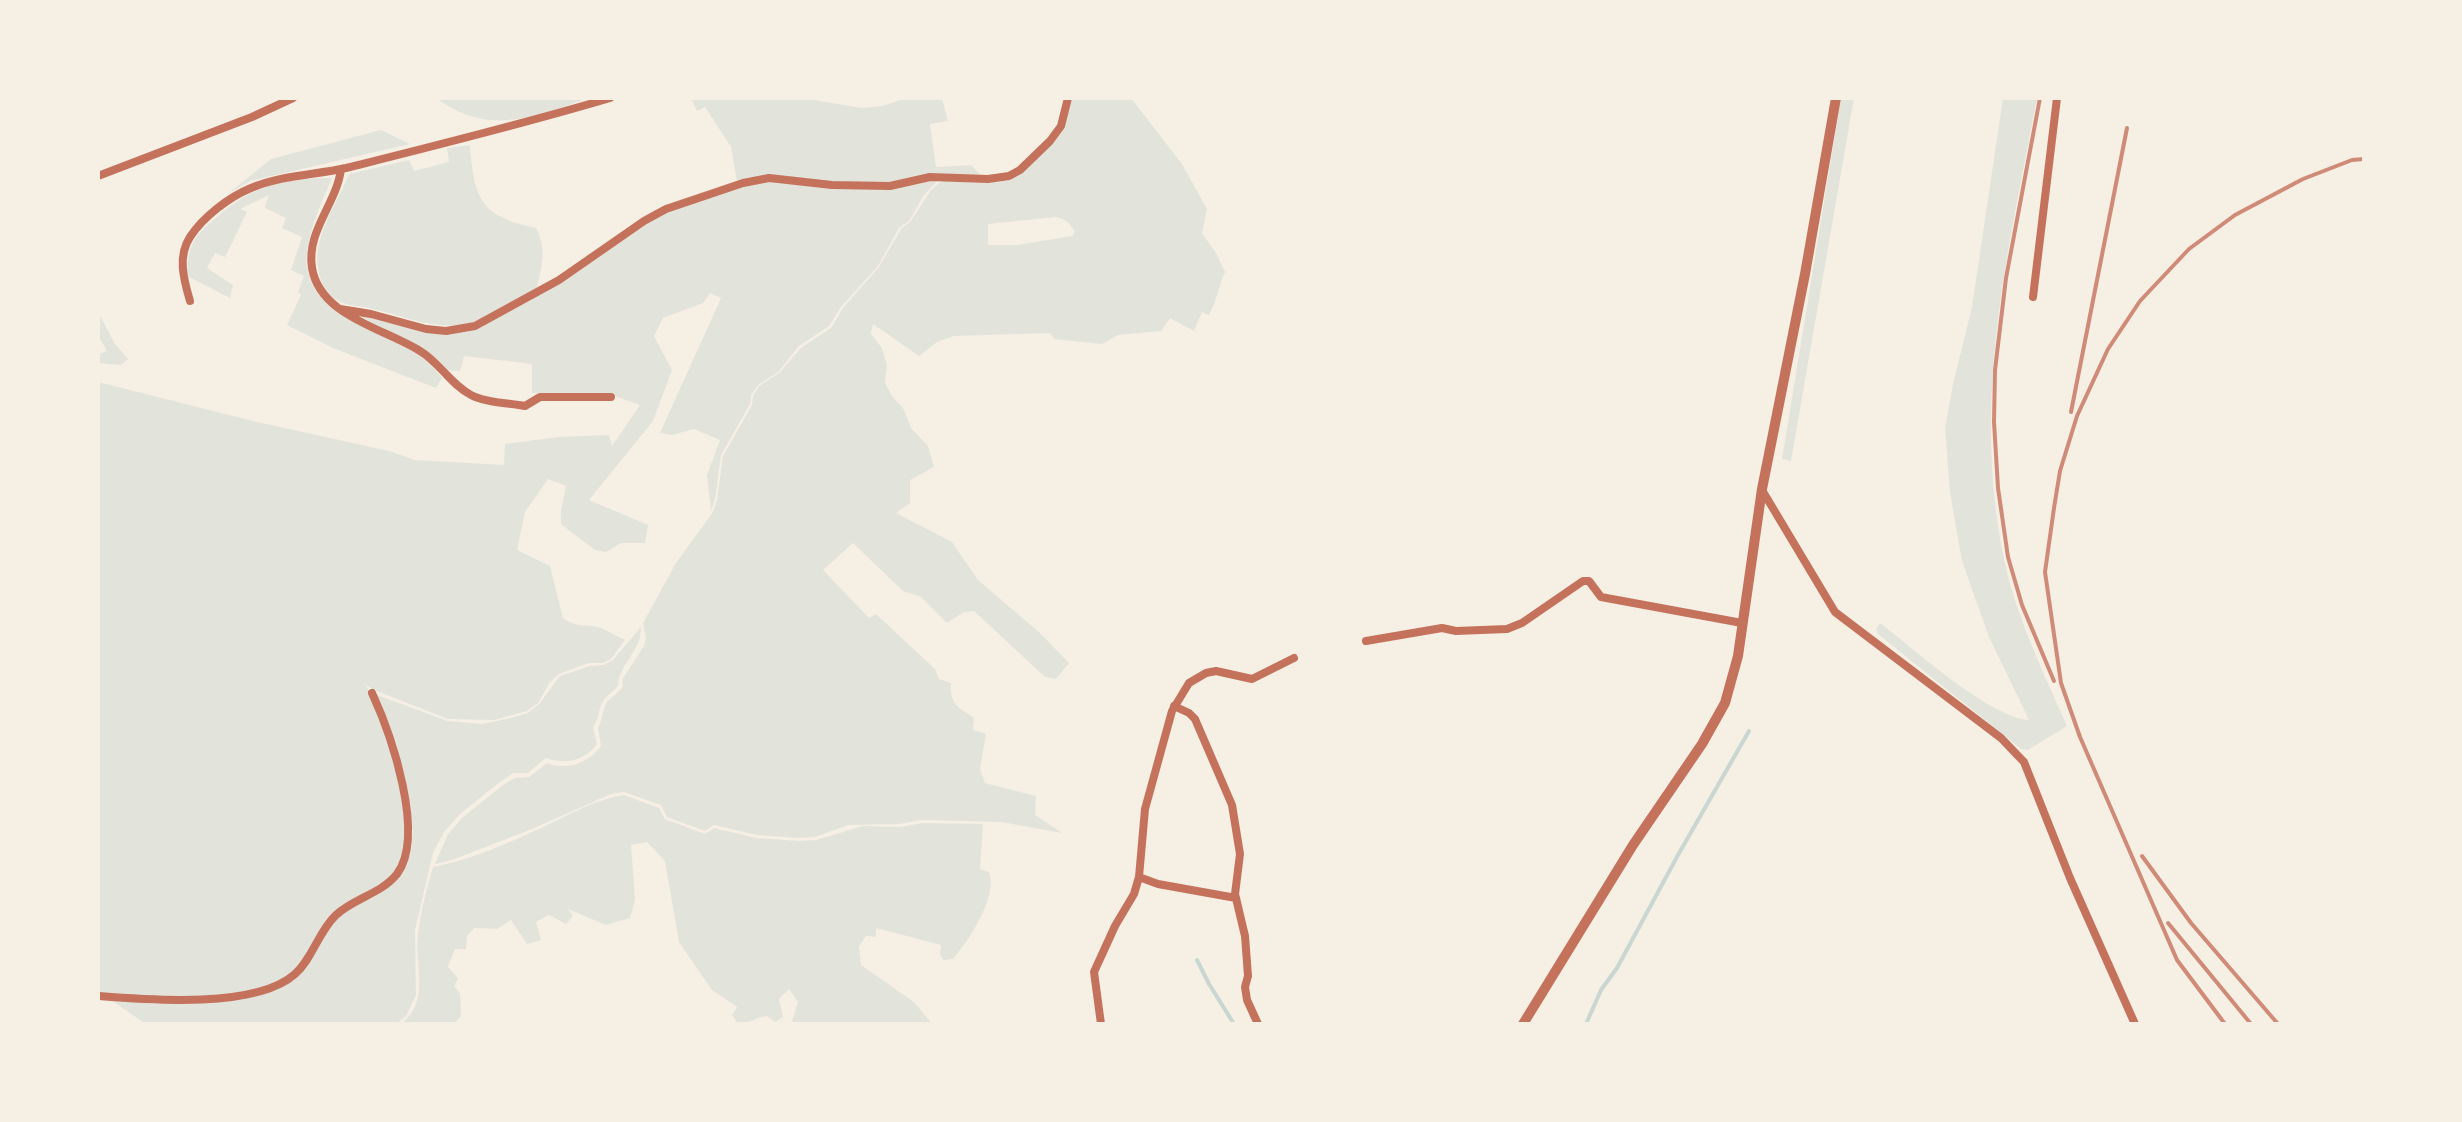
<!DOCTYPE html>
<style>
body{margin:0}
#map{position:relative;width:2462px;height:1122px;overflow:hidden;background:#f6efe4;font-family:Raleway,sans-serif}
canvas{display:block}
.frame{position:absolute;inset:0;border:100px solid #f6efe4;pointer-events:none}
</style>
<div id="map">
<canvas width="2462" height="1122"></canvas>
<div class="frame"></div>
</div>
<script>
const ctx = document.querySelector('canvas').getContext('2d');
ctx.lineJoin = 'round';
function paint(path, color) { ctx.fillStyle = color; ctx.fill(path, 'evenodd'); }
function strokePath(path, color, width, dash) { ctx.strokeStyle = color; ctx.lineWidth = width; ctx.lineCap = dash ? 'butt' : 'round'; ctx.setLineDash(dash || []); ctx.stroke(path); }
const green = new Path2D(`
 M436,98H589C532,117 489,137 436,98Z
 M691,98L807,99L862,108L883,106L906,98H942L948,121L930,124L936,167L971,165L981,175L885,183L737,182L731,147L705,107L697,111Z
 M1071,98H1131L1182,164L1207,209L1202,233L1216,253L1225,272C1218,287 1217,301 1209,315L1202,312L1194,331L1170,318L1161,331L1118,335L1102,344L1054,339L1050,333L954,336L937,342L919,356L873,324L871,334L882,348L887,365L885,383L892,396L903,408L911,428L928,446L934,467L910,480V503L896,513L952,542L978,580L1040,633L1069,663L1056,679L1045,677L974,611L964,612L947,623L921,597L903,591L853,543L823,570L869,618L876,614L935,669L939,679L951,683C950,705 957,706 974,718L973,730L986,734L980,769L985,783L1036,796L1035,815L1062,833L1001,822L922,820L899,824L848,825L815,837L799,838L757,835L714,825L705,831L667,817L661,805L624,792L611,794L532,829L452,860L435,864L448,834L462,818L503,785L515,778L529,777L547,763C567,771 589,763 601,746L598,728C603,720 602,710 607,702C611,697 618,693 622,688L623,678L644,646L646,638L643,623L676,563L713,512L717,500L723,456L752,405L753,396L759,386L779,373L801,348L831,328L843,308L879,267L901,229L910,222L931,190L944,179H1008L1053,141ZM1056,217C1066,219 1070,224 1075,232L1072,236L1017,245H988V224Z
 M1841,98H1854L1791,461L1782,459Z
 M2003,98H2037C2008,252 1973,392 2002,549C2013,611 2042,669 2067,726L2028,750L2021,749L1878,634L1876,629L1880,623C1913,648 1990,718 2029,720L1989,637L1962,561L1950,492L1945,428L1953,384L1972,307Z
 M381,130L410,144L250,181L229,193L271,159Z
 M470,145C474,199 480,216 536,228C547,249 542,266 537,288C515,300 490,319 466,324C432,330 401,315 369,308C360,306 348,306 339,301C328,296 321,284 319,272C311,237 337,205 349,174L409,160L414,171L449,162L447,148Z
 M332,178C321,204 304,239 307,267C314,319 385,331 420,356C428,361 435,370 442,378L436,388L333,348L287,325L301,295L298,292L304,276L291,270L302,237L282,228L286,218L265,208L269,195L240,209L247,212L225,257L215,253L207,268L233,285L230,298L187,276C188,245 193,237 216,218C253,185 284,178 332,178Z
 M939,179L924,195L909,221L899,228L878,266L841,307L829,326L799,346L778,372L758,385L751,395L750,404L721,455L715,499L711,511L707,475L720,440L694,429L672,435L660,433L721,298L710,293L703,303L663,318L654,336L672,370L653,421L589,500L648,525L645,543H621L606,552L595,550L561,524V511L566,486L548,479L525,512L517,550L550,566L563,618C579,629 586,623 601,628C609,631 617,637 625,640L611,659L603,663H589L559,674L550,682L538,703L527,711L494,720L448,719L374,690L365,684L371,694L394,756L409,836L394,876L337,912L300,968L263,990L174,999L98,993V382L253,421L389,451L415,460L504,465L505,444L558,437L609,435L612,446L640,405L612,395L532,393V364L464,356L460,371L443,370L361,316L410,327L475,329L524,304L664,213L762,180L859,189Z
 M98,312L115,344L128,359L121,365L98,363V354L107,351L98,335Z
 M641,627C641,653 619,663 618,686C614,691 607,695 603,701C598,709 599,719 593,727L597,744C585,761 564,765 546,758L528,773H513L500,782L460,814L444,832L433,853L415,930L416,995L406,1016L396,1024H146L108,998L223,999L292,979L339,914L400,876L411,853L413,831L396,741L377,695L448,721L482,724L511,718L528,713L539,704L560,676L590,666L604,665L613,660Z
 M624,795L659,808L665,819L705,834L714,828L756,838L799,841L816,840L863,826L900,827L922,823L983,824L980,869L989,872C998,897 969,940 953,959L943,960L940,954L941,945L876,928V937L866,936L859,946L861,965L914,1002L932,1024H791L798,1002L789,989L779,999L783,1017L775,1022L767,1016C756,1017 749,1024 738,1024L732,1015L737,1007L712,990L679,942L665,861L647,842L631,845L635,900L630,918L606,925L568,909L573,916L566,924L549,915L536,922L541,940L527,944L511,920L497,929L474,928L467,936L466,949H455L448,967L458,978L454,986L460,993L461,1016L454,1024H401C431,1001 414,967 418,935C420,912 427,889 433,867C470,860 509,843 543,827C569,815 595,799 624,795Z`);
const stream = new Path2D(`
 M1197,960L1209,984L1234,1024
 M1586,1024L1601,990L1617,968L1678,855L1749,731`);
const minor = new Path2D(`
 M341,169C337,203 306,231 312,268C320,316 383,328 420,351C439,362 451,385 471,395C486,403 509,403 525,406L540,397H611
 M98,176L252,117L293,98
 M2033,297L2057,98
 M190,301C184,280 177,257 190,237C203,217 229,197 251,188C281,175 315,175 346,168C434,146 523,124 610,98
 M340,309L371,314L426,329L446,331L475,326L559,280L644,221L666,209L743,183L769,178L832,185L890,186L930,177L988,179L1009,176L1020,170L1050,141L1061,126L1068,98
 M1762,490L1835,612L2001,738L2024,762L2070,878L2135,1024
 M1366,641L1442,628L1456,631L1507,629L1522,623L1583,581H1589L1601,597L1742,623
 M1174,706L1189,713L1195,719L1232,805L1240,854L1235,894L1245,936L1248,976L1245,987L1247,1000L1258,1024
 M1139,877L1158,884L1236,898
 M98,996C148,1000 256,1009 295,974C313,958 318,932 336,915C354,898 381,894 397,874C426,835 391,734 372,693
 M1101,1024L1094,972L1115,926L1134,894L1139,877L1145,809L1172,711L1189,683L1206,673L1216,671L1252,679L1294,658`);
const tertiary = new Path2D(`
 M1523,1024L1633,845L1702,744L1725,703L1738,656L1762,489L1805,274L1836,98`);
const rail = new Path2D(`
 M2040,98L2006,278L1995,370L1994,422L1998,488L2008,557L2022,605L2054,681
 M2071,412L2127,128
 M2142,856L2191,923L2278,1024
 M2168,923L2251,1024
 M2225,1024L2177,960L2080,737L2061,683L2045,572L2054,508L2060,471L2077,416L2108,349L2140,301L2189,249L2235,215L2303,179L2352,160L2364,159`);
paint(green, '#e2e4dc');
strokePath(stream, '#c9d6d2', 4);
strokePath(minor, '#c5725c', 8);
strokePath(tertiary, '#c5725c', 10);
strokePath(rail, '#cf8b77', 4);
</script>
